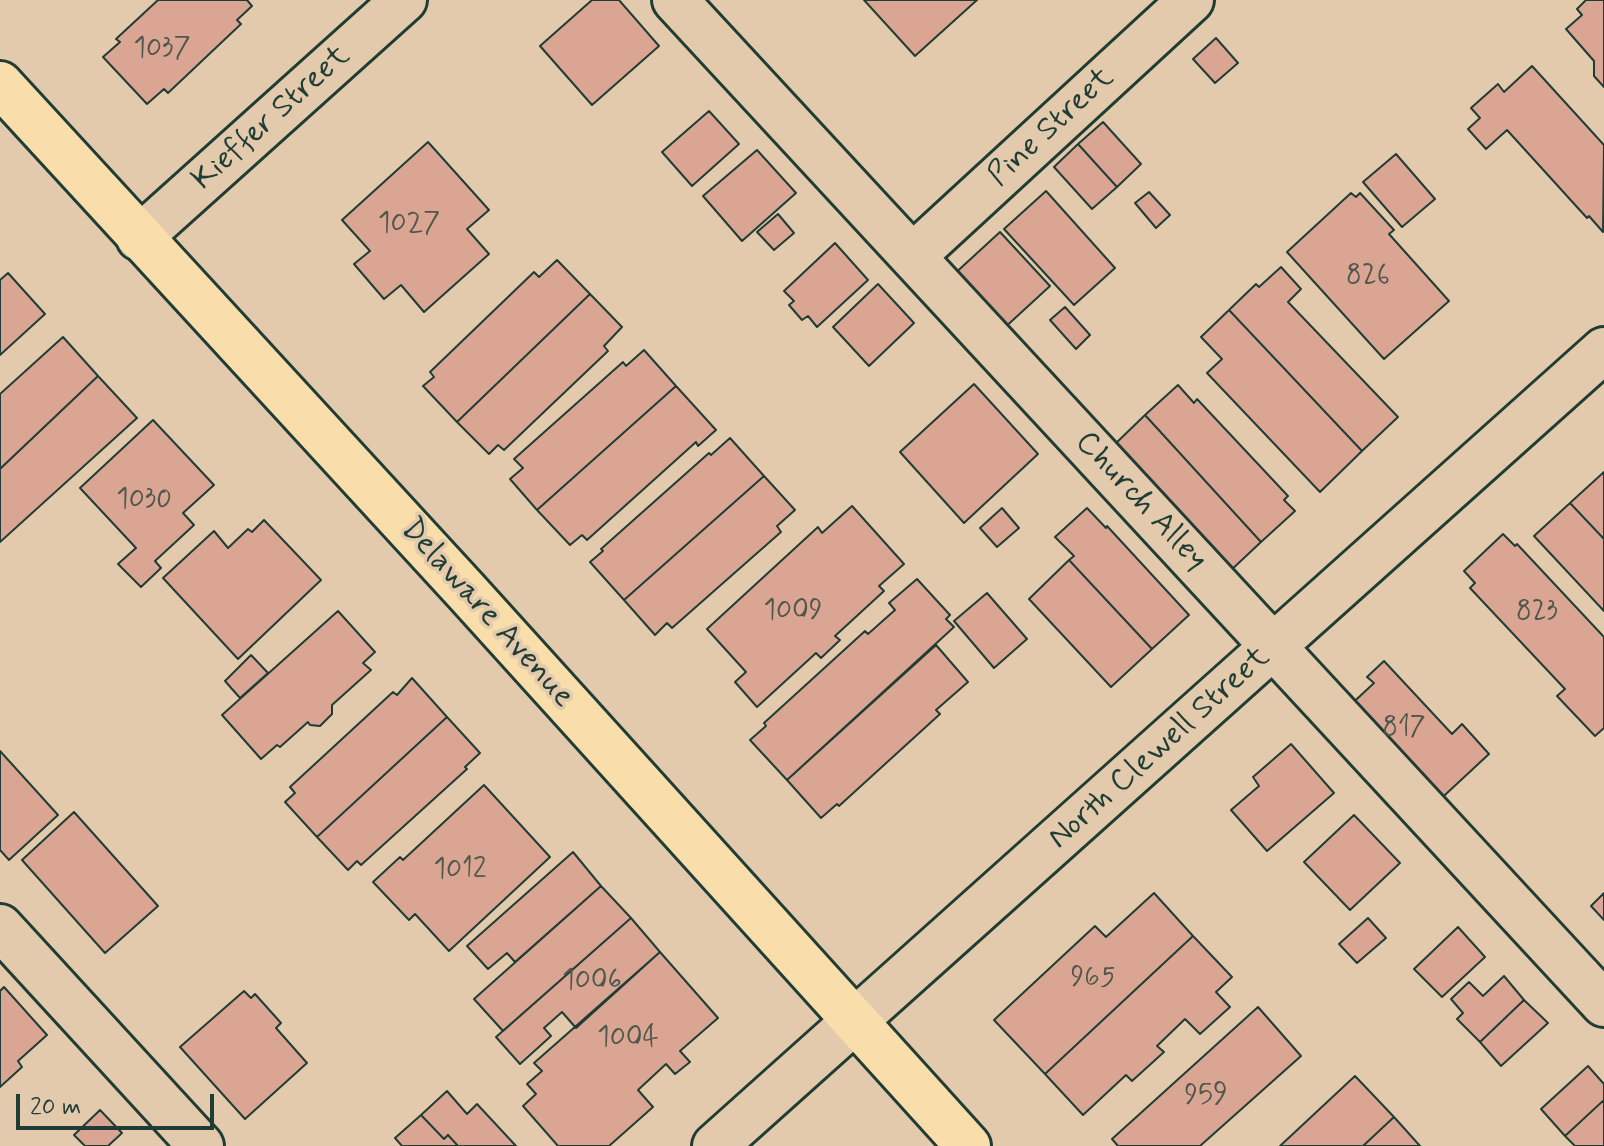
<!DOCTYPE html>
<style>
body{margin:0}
#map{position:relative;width:1604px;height:1146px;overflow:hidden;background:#e4caac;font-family:Mynerve,sans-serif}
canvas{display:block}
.scale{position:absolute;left:16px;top:1094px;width:198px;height:36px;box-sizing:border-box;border:4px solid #1f3d34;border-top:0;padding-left:10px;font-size:24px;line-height:28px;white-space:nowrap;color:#1f3d34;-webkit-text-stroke:6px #e4caac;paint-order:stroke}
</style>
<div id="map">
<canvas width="1604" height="1146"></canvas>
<div class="scale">20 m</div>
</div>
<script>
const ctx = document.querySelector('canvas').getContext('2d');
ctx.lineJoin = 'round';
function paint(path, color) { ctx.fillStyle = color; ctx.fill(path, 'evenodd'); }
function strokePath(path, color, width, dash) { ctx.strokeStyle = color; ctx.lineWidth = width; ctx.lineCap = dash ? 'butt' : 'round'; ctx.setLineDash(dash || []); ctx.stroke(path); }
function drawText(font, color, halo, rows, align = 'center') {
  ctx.font = font + ' Mynerve,sans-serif'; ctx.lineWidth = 7; ctx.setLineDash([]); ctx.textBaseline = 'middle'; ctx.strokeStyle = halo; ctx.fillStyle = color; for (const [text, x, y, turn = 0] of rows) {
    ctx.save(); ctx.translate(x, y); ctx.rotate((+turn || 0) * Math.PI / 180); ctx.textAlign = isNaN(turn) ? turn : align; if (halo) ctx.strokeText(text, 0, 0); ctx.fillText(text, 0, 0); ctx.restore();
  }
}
const building = new Path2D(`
 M158,0H247L252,6L237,20L241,24L168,93L164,89L147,104L103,57L120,42L116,39Z
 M592,0H619L659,46L592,105L540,46Z
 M864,0H977L915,56Z
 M1586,0H1604V87L1594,76V61L1566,29L1582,15L1577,9Z
 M1216,38L1238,63L1215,83L1193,59Z
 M1532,66L1604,145L1603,232L1589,216L1587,218L1507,130L1486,149L1468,129L1480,118L1471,108L1498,84L1504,92Z
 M709,111L739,144L692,186L662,152Z
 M1103,122L1141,164L1117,187L1078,144Z
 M428,142L489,210L467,229L489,254L424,312L401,285L384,299L354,264L370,251L342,220Z
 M1078,144L1117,187L1092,209L1054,167Z
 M757,150L796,193L742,241L703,196Z
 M1396,154L1435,199L1402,227L1363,182Z
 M1046,191L1115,268L1074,305L1004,229Z
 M1149,192L1170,215L1156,228L1135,203Z
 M1351,193L1356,197L1360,193L1394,230L1389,234L1449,301L1384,359L1287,252Z
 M778,214L794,233L774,250L757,232Z
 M1000,232L1050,286L1001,331L951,277Z
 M835,243L868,280L817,327L808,316L802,320L789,305L794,301L784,291Z
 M557,260L590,294L457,422L423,386L434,377L430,372L534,272L539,277Z
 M1281,267L1301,289L1288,302L1398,417L1362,451L1229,310L1256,284L1259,287Z
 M8,273L45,314L0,355V280Z
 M878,284L914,323L869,366L833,327Z
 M590,294L622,327L604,346L608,351L504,450L498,445L489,454L457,422Z
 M1065,307L1090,335L1076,349L1050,320Z
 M1229,310L1362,451L1320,492L1207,373L1222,359L1201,337Z
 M63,337L98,376L0,469V394Z
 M644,350L676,386L537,510L510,479L523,468L514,459L623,362L626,366Z
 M98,376L137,418L0,542V469Z
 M974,384L1038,454L964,523L900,452Z
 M1178,385L1194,403L1197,399L1288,496L1284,500L1295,511L1261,542L1145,415Z
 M676,386L716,430L698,446L696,442L587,540L582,535L570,545L537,510Z
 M1145,415L1261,542L1228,573L1112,447Z
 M153,420L214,485L183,513L194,525L155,561L161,568L141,587L118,564L136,548L80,488Z
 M730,438L764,476L624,600L590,562L603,551L601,549L709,453L711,455Z
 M1604,472V539L1570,503Z
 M764,476L795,510L777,526L781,532L672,628L667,623L655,635L624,600Z
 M1570,503L1604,539V611L1534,536Z
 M852,506L904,564L879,586L884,591L835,636L840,640L821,658L816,653L757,707L735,682L746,672L707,629L818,527L822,533Z
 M1002,508L1019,528L997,547L980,528Z
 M1087,508L1106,528L1107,526L1189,615L1152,649L1069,560L1074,556L1055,537Z
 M264,520L321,580L238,659L163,578L214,531L228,548L248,529L252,532Z
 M1503,534L1515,546L1517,544L1604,637V728L1595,736L1557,696L1565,689L1470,588L1475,583L1464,571Z
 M1069,560L1152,649L1111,687L1029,599Z
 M917,579L950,615L946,619L954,627L787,780L750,740L766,726L764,723L865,631L868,634L895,610L889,603Z
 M987,593L1027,639L994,668L954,621Z
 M338,611L375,652L363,663L371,670L332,705V714L320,726L310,725L308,722L280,747L277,745L261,759L222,715Z
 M936,645L968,682L936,710L940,714L839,806L837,804L821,818L787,780Z
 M251,655L268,673L240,698L225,681Z
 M1384,661L1452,734L1462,724L1489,754L1432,807L1344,711L1374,683L1367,677Z
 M412,678L447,717L317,837L285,802L295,793L290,787L393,692L397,695Z
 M447,717L480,753L465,767L467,769L361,865L357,861L348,870L317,837Z
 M1291,744L1334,793L1267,851L1231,810L1259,786L1253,777Z
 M0,751L58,815L9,860L0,850Z
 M484,785L550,857L449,951L415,914L409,920L373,882L400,857L403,860Z
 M74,812L158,906L105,953L22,860Z
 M1354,815L1400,863L1350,910L1304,862Z
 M573,852L601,886L515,962L507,953L488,969L467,946Z
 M601,886L631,918L503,1031L474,999Z
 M1154,893L1193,936L1045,1074L994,1020L1095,926L1106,937Z
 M1604,893V920L1591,906Z
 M631,918L660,952L576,1028L562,1012L544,1028L551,1036L520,1064L496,1037Z
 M1368,918L1386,938L1357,963L1339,944Z
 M1458,927L1485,957L1442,997L1414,969Z
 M1193,936L1232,977L1216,992L1230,1007L1200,1034L1185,1019L1157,1046L1164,1052L1132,1081L1126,1075L1083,1115L1045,1074Z
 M660,952L718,1018L680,1051L690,1062L675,1074L666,1064L638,1090L653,1107L609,1146H558L523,1106L536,1094L527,1084L542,1071L534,1063Z
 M1504,976L1524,1000L1480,1042L1457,1019L1463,1013L1451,999L1469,982L1483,996Z
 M4,987L47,1035L18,1061L22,1067L0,1087V991Z
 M244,991L251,998L255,994L281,1023L276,1028L307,1063L245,1119L180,1047Z
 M1524,1000L1548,1023L1501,1066L1480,1042Z
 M1258,1007L1301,1056L1200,1146H1118L1112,1139Z
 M1588,1066L1604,1084V1100L1565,1136L1541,1109Z
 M1355,1076L1394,1117L1363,1146H1280Z
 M447,1091L467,1114L477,1104L516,1146H458L448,1135L444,1139L421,1115Z
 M1604,1100V1146H1575L1565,1136Z
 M100,1110L122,1133L108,1146H85L74,1135Z
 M421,1115L444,1139L448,1135L458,1146H402L395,1138Z
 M1394,1117L1420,1146H1363Z`);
const minor = new Path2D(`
 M675,0L1604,1004
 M139,238L404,0
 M913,256L1191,0
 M0,927L201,1146
 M715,1146L1604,350`);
const major = new Path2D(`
 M0,84L466,591L968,1146`);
const numberNames = [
 ["1037",162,50],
 ["1027",409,225],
 ["826",1368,277],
 ["1030",144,501],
 ["1009",793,612],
 ["823",1537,613],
 ["817",1404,729],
 ["1012",460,871],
 ["965",1093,979],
 ["1006",592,982],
 ["1004",628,1039],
 ["959",1206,1097]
];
const streetNames = [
 ["Kieffer Street",272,119,-42],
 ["Pine Street",1052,128,-43],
 ["Church Alley",1140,502,47],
 ["Delaware Avenue",486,614,48],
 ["North Clewell Street",1160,749,-42]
];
paint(building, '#dba593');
strokePath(building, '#1f3d34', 2);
strokePath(minor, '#1f3d34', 50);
strokePath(major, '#1f3d34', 50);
strokePath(minor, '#e4caac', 44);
strokePath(major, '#f9deab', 44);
drawText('28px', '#4e574c', null, numberNames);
drawText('32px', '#1f3d34', '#e4caac', streetNames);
</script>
